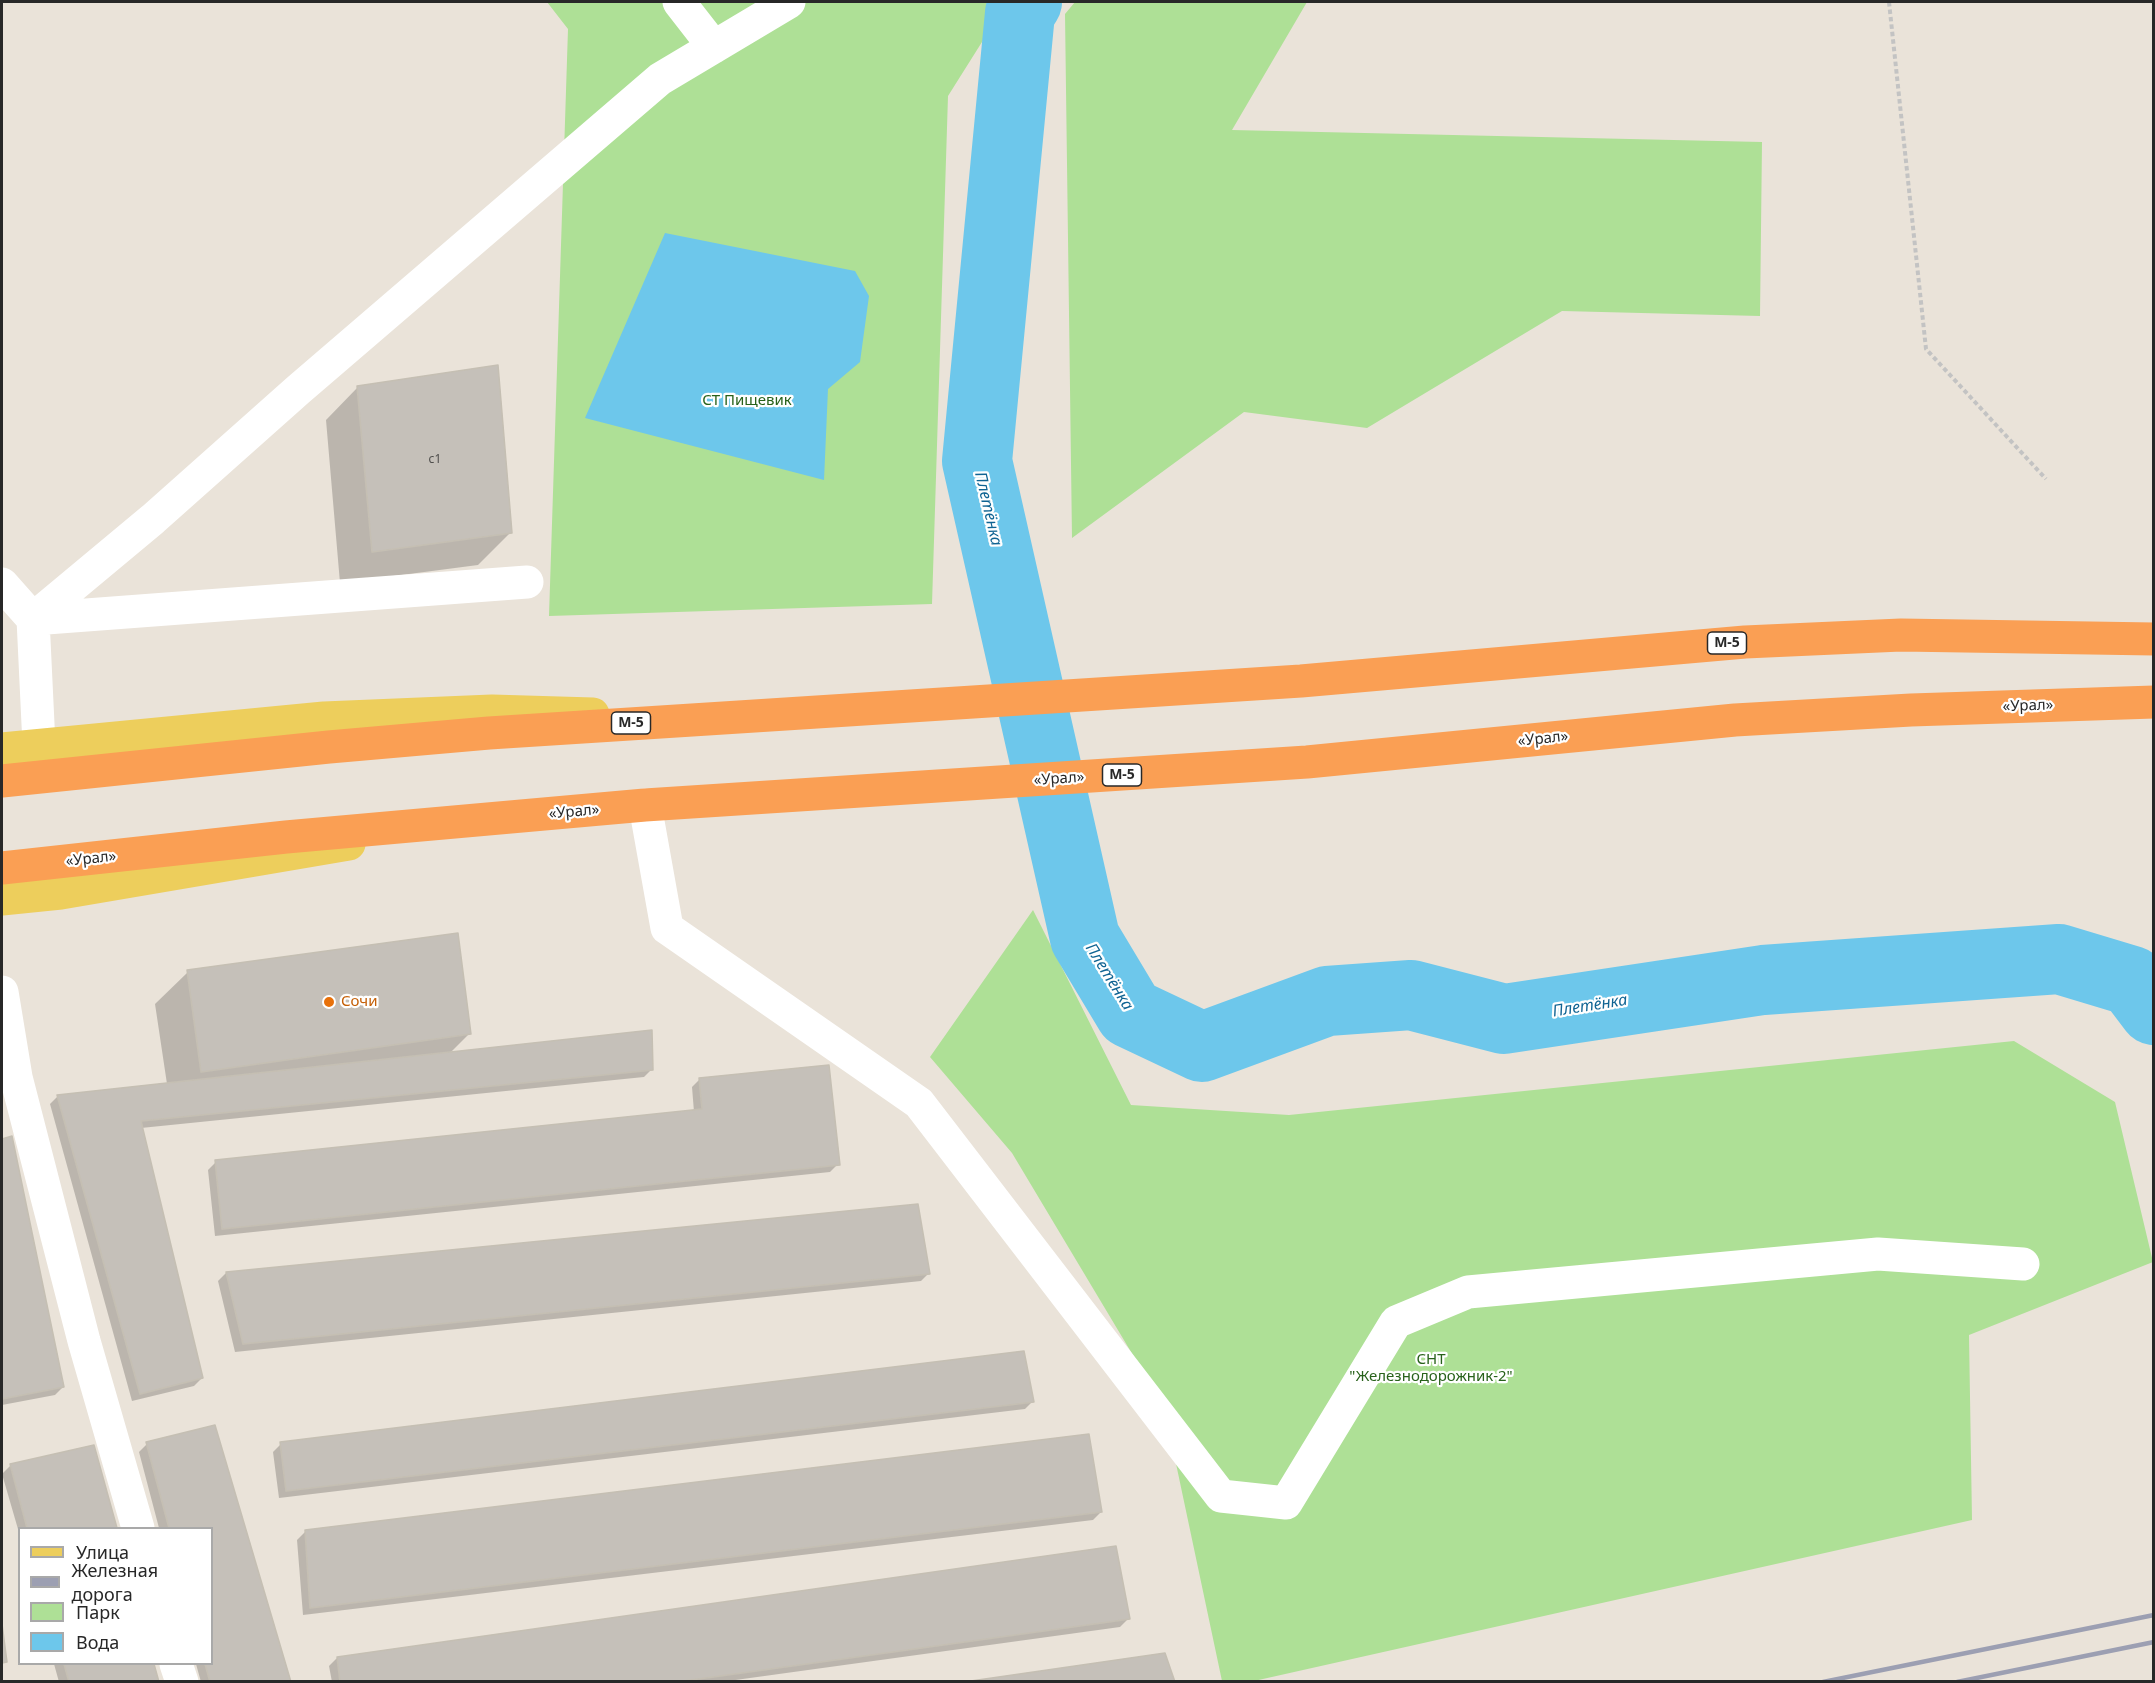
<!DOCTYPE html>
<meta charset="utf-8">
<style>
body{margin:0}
#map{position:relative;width:2155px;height:1683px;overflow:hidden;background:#eae3d9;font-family:"Noto Sans",sans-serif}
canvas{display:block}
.frame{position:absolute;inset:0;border:3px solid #282828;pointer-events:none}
.legend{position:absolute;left:18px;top:1527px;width:195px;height:138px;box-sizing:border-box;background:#fff;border:2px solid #a9a9a9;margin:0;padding:8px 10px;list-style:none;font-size:18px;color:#282828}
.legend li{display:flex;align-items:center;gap:12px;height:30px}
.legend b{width:30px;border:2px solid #a9a9a9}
</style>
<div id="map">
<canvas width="2155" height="1683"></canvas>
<div class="frame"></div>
<ul class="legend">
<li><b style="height:8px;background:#edce5c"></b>Улица</li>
<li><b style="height:8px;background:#9c9fb2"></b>Железная дорога</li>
<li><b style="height:16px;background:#aee096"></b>Парк</li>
<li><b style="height:16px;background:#6dc7eb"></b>Вода</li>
</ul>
</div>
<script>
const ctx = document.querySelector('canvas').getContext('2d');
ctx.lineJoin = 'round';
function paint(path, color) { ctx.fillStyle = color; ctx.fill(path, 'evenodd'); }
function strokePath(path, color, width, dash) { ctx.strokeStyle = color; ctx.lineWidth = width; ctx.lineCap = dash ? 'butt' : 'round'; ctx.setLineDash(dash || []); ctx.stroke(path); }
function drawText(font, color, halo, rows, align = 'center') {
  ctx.font = font + ' "Noto Sans",sans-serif'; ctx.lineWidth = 4.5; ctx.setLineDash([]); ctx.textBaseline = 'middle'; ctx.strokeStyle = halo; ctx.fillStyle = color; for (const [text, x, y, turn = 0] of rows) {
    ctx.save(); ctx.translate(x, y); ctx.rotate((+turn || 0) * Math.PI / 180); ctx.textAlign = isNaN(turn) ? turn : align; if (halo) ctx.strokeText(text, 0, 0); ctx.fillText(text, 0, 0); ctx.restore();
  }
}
const green = new Path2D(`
 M547,2H1003L982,42L948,96L932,604L549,616L568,29Z
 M1075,2H1307L1232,130L1762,142L1760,316L1562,311L1367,428L1244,412L1072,538L1065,14Z
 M1033,910L1131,1105L1289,1115L2014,1041L2115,1102L2153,1262L1969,1335L1972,1520L1254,1681H1222L1164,1407L1012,1153L930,1057Z`);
const water = new Path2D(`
 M665,233L855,271L869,296L860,362L828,389L824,480L585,418Z`);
const shadow = new Path2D(`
 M358,387L510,533L478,565L340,583L326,420Z
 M188,972L470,1033L449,1054L652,1069L644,1077L141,1128L202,1378L194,1386L132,1401L50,1104L58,1096L167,1084L155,1004Z
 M700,1079L838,1164L830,1172L215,1236L208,1170L216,1162L694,1112L692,1087Z
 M11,1138L63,1387L55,1395L2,1405V1140Z
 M226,1273H929L921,1281L235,1352L218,1281Z
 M1033,1401L1025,1409L279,1498L273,1452L281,1444Z
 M214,1427L289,1682H201L196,1664H212V1528H159L139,1452L147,1444Z
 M93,1447L116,1528H20V1536L2,1474L10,1466Z
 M1101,1512L1093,1520L303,1615L297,1540L305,1532Z
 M1128,1619L1120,1627L721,1682H332L329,1666L337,1658Z
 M54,1664H152L157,1682H59Z`);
const river = new Path2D(`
 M1027,2L1020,13L977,461L1085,938L1130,1013L1202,1047L1327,1001L1411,995L1504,1019L1763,980L2059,959L2132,981L2154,1010`);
const building = new Path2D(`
 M498,365L512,533L372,552L357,386Z
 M458,933L471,1034L201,1072L187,970Z
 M652,1030L653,1070L141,1121L203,1378L140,1394L57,1095Z
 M829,1065L840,1165L222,1229L215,1160L702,1109L699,1078Z
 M12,1136L64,1387L2,1399V1139Z
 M918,1204L930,1274L243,1344L226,1272Z
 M1024,1351L1034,1402L286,1491L280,1442Z
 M215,1425L291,1682H210L205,1664H212V1528H169L146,1442Z
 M1089,1434L1102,1512L310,1608L305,1530Z
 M94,1445L117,1528H27L10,1464Z
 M1116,1546L1130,1619L677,1682H340L337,1657Z
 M2,1624L7,1662L2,1663Z
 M1165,1653L1175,1682H964Z
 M64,1664H154L159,1682H69Z`);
const path = new Path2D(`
 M1889,2L1926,349L2046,479`);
const minor = new Path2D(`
 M679,2L714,47
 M2,584L33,619L153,519L298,390L660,79L789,2
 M39,745L33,619L527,582
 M645,805L667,928L919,1103L1221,1496L1286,1503L1396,1322L1468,1292L1878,1254L2023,1264
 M2,992L16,1077L84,1341L138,1528
 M176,1664L182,1682`);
const major = new Path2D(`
 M2,749L324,718L492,711L593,714
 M2,899L61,893L349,844`);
const highway = new Path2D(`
 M2,781L329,747L489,733L1301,681L1745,642L1901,635L2154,639
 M2,868L286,837L645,805L1307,762L1735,720L1911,710L2154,702`);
const rail = new Path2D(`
 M1823,1682L2154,1615
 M1957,1682L2154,1642`);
const markers = [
 [329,1002,6,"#e8710a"]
];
const numberNames = [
 ["с1",435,460]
];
const shields = [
 [1727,643,39],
 [631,723,39],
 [1122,775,39]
];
const shieldNames = [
 ["М-5",1727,643],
 ["М-5",631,723],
 ["М-5",1122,775]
];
const parkNames = [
 ["СТ Пищевик",747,401],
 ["СНТ",1431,1360],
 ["\"Железнодорожник-2\"",1431,1377]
];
const streetNames = [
 ["«Урал»",2028,706,-2],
 ["«Урал»",1543,739,-6],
 ["«Урал»",1059,779,-4],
 ["«Урал»",574,812,-5],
 ["«Урал»",91,859,-6]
];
const foodNames = [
 ["Сочи",341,1002]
];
const waterNames = [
 ["Плетёнка",988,509,77],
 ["Плетёнка",1109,977,58],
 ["Плетёнка",1590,1006,-9]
];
paint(green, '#aee096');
paint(water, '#6dc7eb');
paint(shadow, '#0003');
strokePath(river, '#6dc7eb', 70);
paint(building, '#c5c0b9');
strokePath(building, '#c5bfb3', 1.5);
strokePath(path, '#c3c3c3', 4, [4.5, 3]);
strokePath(minor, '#fff', 33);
strokePath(major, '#edce5c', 33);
strokePath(highway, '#fa9f54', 33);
strokePath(rail, '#9c9fb2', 4.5);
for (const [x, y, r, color] of markers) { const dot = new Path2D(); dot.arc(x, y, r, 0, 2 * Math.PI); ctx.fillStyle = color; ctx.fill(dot); strokePath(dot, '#fff', 2); }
drawText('12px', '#4f4e4c', null, numberNames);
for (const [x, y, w] of shields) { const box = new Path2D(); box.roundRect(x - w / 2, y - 11, w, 22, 4.5); ctx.fillStyle = '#fff'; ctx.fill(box); strokePath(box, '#282828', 1.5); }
drawText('bold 14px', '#282828', null, shieldNames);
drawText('15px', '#28621b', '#fff', parkNames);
drawText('15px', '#282828', '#fff', streetNames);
drawText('15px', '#c56008', '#fff', foodNames, 'left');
drawText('italic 16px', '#106493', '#fff', waterNames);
</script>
